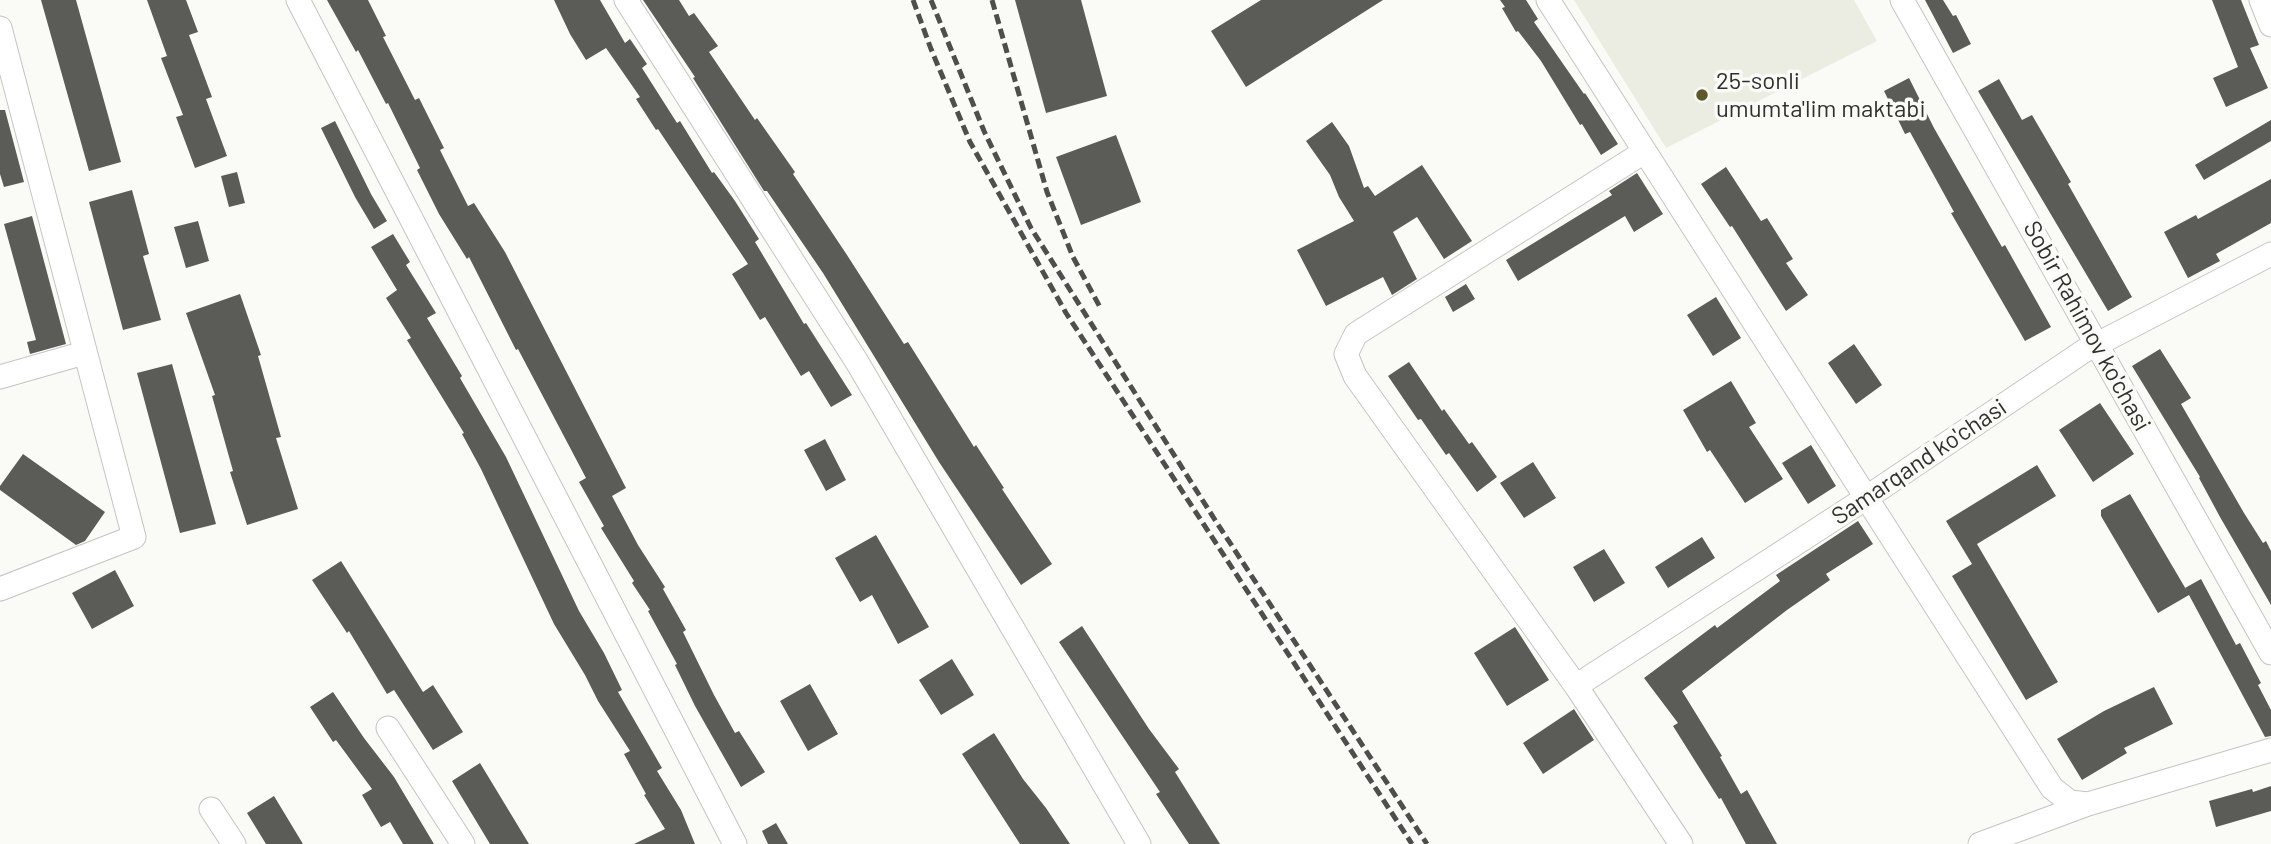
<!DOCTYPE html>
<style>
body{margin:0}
canvas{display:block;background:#fafaf6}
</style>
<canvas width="2271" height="844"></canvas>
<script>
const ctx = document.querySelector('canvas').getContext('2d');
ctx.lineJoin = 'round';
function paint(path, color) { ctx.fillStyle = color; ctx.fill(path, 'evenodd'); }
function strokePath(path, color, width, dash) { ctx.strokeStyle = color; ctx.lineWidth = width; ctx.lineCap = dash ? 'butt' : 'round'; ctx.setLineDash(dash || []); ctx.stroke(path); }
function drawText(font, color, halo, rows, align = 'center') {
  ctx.font = font + ' Barlow,sans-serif'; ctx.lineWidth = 7; ctx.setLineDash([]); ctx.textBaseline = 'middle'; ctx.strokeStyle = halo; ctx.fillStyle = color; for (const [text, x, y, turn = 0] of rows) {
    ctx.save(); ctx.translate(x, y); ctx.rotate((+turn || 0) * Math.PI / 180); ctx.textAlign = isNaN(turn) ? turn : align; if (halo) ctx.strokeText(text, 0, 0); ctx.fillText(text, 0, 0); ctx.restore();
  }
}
const built = new Path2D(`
 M1574,0H1854L1877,41L1666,148Z`);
const building = new Path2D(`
 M41,0H76L121,162L89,171Z
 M147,0H186L198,32L189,35L212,97L206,99L227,156L195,168L176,117L183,115L161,58L167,56Z
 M327,0H368L386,36L383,37L415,100L419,98L444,148L440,150L468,206L474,203L505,252L626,488L612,496L638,545L665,587L663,589L686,630L683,632L714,695L735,733L739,731L765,772L741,787L695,706L675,665L677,664L648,611L650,610L632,583L634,581L601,528L604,526L579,482L586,478L518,349L516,350L469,257L467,259L439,214L417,170L420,168L388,103L386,104L358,50L356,52Z
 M554,0H600L625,43L630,39L647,64L642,68L677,123L680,121L712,173L714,172L735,201L759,239L755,242L804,324L806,323L852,395L831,407L809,371L801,376L765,317L760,320L732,274L748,264L658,129L656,130L636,99L640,97L606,48L586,60L570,34Z
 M643,0H679L689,16L694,13L718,46L709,52L755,120L757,118L795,172L793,174L847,255L904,344L908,342L974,447L976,445L1004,488L1002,489L1052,564L1021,585L939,462L823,273L767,191H764L693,78L695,77Z
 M1015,0H1081L1107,96L1046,113Z
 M1261,0H1383L1246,87L1211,31Z
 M1500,0H1526L1538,19L1534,22L1584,94L1585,93L1618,144L1601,155L1582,124L1580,125L1541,61L1518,31L1516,32L1502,8L1505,7Z
 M1925,0H1943L1953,16L1956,15L1971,44L1953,53Z
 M2212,0H2241L2259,45L2250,48L2268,88L2226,107L2213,78L2238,67Z
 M1909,78L1934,128L2002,247L2005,245L2051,327L2025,341L1951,213L1954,212L1910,132L1905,134L1884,91Z
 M1999,79L2022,120L2032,115L2071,182L2068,184L2132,297L2108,311L1978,91Z
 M0,110H5L24,182L4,187L0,174Z
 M2271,120V141L2204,180L2195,165Z
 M335,121L371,194L387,221L374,229L355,197L321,128Z
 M1332,122L1349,146L1364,188L1368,186L1375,196L1422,165L1472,241L1444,259L1417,217L1393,232L1417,279L1392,295L1383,277L1326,306L1297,250L1354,221L1339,197L1330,175L1306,141Z
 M1116,135L1141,202L1081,225L1056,157Z
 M1726,167L1761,221L1767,218L1793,259L1786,263L1808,295L1786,311L1732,226L1730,227L1701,184Z
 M237,172L245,203L229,207L221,176Z
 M1637,173L1663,214L1634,232L1625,216L1518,281L1506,260L1612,195L1609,191Z
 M2271,179V223L2216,254L2220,261L2188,278L2164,232L2196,215L2198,219Z
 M132,190L149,254L143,256L161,320L123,330L89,202Z
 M32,216L66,344L30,354L27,342L36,340L4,224Z
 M198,221L209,261L186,268L174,227Z
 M393,234L410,262L406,265L436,313L427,318L462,376L460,378L506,457L579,611L604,653L622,690L618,692L662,768L657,771L681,810L695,844H634L665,829L644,795L646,794L624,754L630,751L598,701L585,675L554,624L481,469L462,434L464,433L407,340L411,338L386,298L397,290L371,247Z
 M1466,284L1475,299L1453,312L1445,297Z
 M240,294L261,355L258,356L281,437L276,438L298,509L247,525L230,472L233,471L212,396L215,395L186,313Z
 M1716,297L1741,338L1713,356L1687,315Z
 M1854,344L1882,385L1856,404L1828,363Z
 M2160,349L2191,398L2181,404L2244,513L2263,543L2266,541L2271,551V605L2220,517L2199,478L2200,477L2132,366Z
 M1409,362L1442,411L1444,409L1469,444L1472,442L1497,477L1477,492L1449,453L1446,455L1421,419L1418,420L1388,376Z
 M172,364L216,524L180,533L137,373Z
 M1731,381L1756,423L1749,427L1783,479L1745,503L1710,450L1707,452L1683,410Z
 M2100,403L2134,454L2093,482L2059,430Z
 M825,439L846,480L826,491L804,450Z
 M1811,445L1836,486L1808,504L1782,463Z
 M23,454L105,512L85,541L76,545L0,490V486Z
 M1533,462L1556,498L1524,518L1500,483Z
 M2037,465L2056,496L1977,544L2058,682L2026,700L1952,576L1972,564L1946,521Z
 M2130,494L2187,591L2185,588L2201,579L2236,645L2240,643L2261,683L2258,685L2271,710V736L2265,737L2189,595L2158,613L2101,516V510Z
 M1858,521L1873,544L1826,574L1830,580L1787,610L1682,691L1722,756L1720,757L1741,794L1747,790L1777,844H1746L1721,798L1719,799L1673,726L1678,723L1644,678L1715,625L1717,628L1780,581L1776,575Z
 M876,535L929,627L898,644L872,595L860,602L835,558Z
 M1702,537L1715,558L1668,588L1655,567Z
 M1604,549L1625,583L1594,602L1573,567Z
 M341,561L423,692L433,685L463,732L433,750L394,690L387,694L349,631L347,633L312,580Z
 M115,570L134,606L92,629L72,593Z
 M1082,626L1149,729L1179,769L1175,772L1220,844H1189L1156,794L1160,792L1059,642Z
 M1515,627L1549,680L1507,706L1474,653Z
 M952,659L974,695L941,715L919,680Z
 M810,684L838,734L808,751L780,701Z
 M2154,687L2173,724L2124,748L2127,753L2082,780L2057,739L2104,711Z
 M333,692L364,738L394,777L434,844H403L390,822L381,827L362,795L372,789L336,740L333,742L310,707Z
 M1574,709L1594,740L1543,774L1523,743Z
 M994,733L1023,779L1046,808L1070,844H1020L962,754Z
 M480,763L529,844H490L452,781Z
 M2271,786V811L2216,827L2209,801L2252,789L2253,792Z
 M274,796L303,844H266L247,813Z
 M776,823L788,844H768L762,831Z`);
const minor = new Path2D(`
 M298,0L735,844
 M626,0L857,362L1139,844
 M1548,0L2052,788L2070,802L2088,804L2271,750
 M1902,0L2271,653
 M2261,0L2271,25
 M0,28L134,537L0,589
 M1644,152L1356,334L1346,354L1355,376L1576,686L1681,844
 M0,377L84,353
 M1576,686L1866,498L2084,351L2271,254
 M388,728L463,844
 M211,809L234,844
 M1980,844L2088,804`);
const rail = new Path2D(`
 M913,0L931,49L970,142L1066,313L1412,844
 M931,0L984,131L1031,228L1215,520L1427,844
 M992,0L1047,192L1073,257L1101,309`);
const markers = [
 [1702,95,7,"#5a5b28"]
];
const poiNames = [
 ["25-sonli",1716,81],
 ["umumta'lim maktabi",1716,109]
];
const streetNames = [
 ["Sobir Rahimov ko'chasi",2087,326,61],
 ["Samarqand ko'chasi",1919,462,-34]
];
paint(built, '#ecede2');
paint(building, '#5b5b58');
strokePath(minor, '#c4c4c1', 25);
strokePath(minor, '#fff', 23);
strokePath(rail, '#4e4e4d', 5, [10, 5]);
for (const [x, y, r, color] of markers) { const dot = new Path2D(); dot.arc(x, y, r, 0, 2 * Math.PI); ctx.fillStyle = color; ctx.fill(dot); strokePath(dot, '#fafaf6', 2.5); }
drawText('24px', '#30302f', '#fafaf6', poiNames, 'left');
drawText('24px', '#30302f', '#fafaf6', streetNames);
</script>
